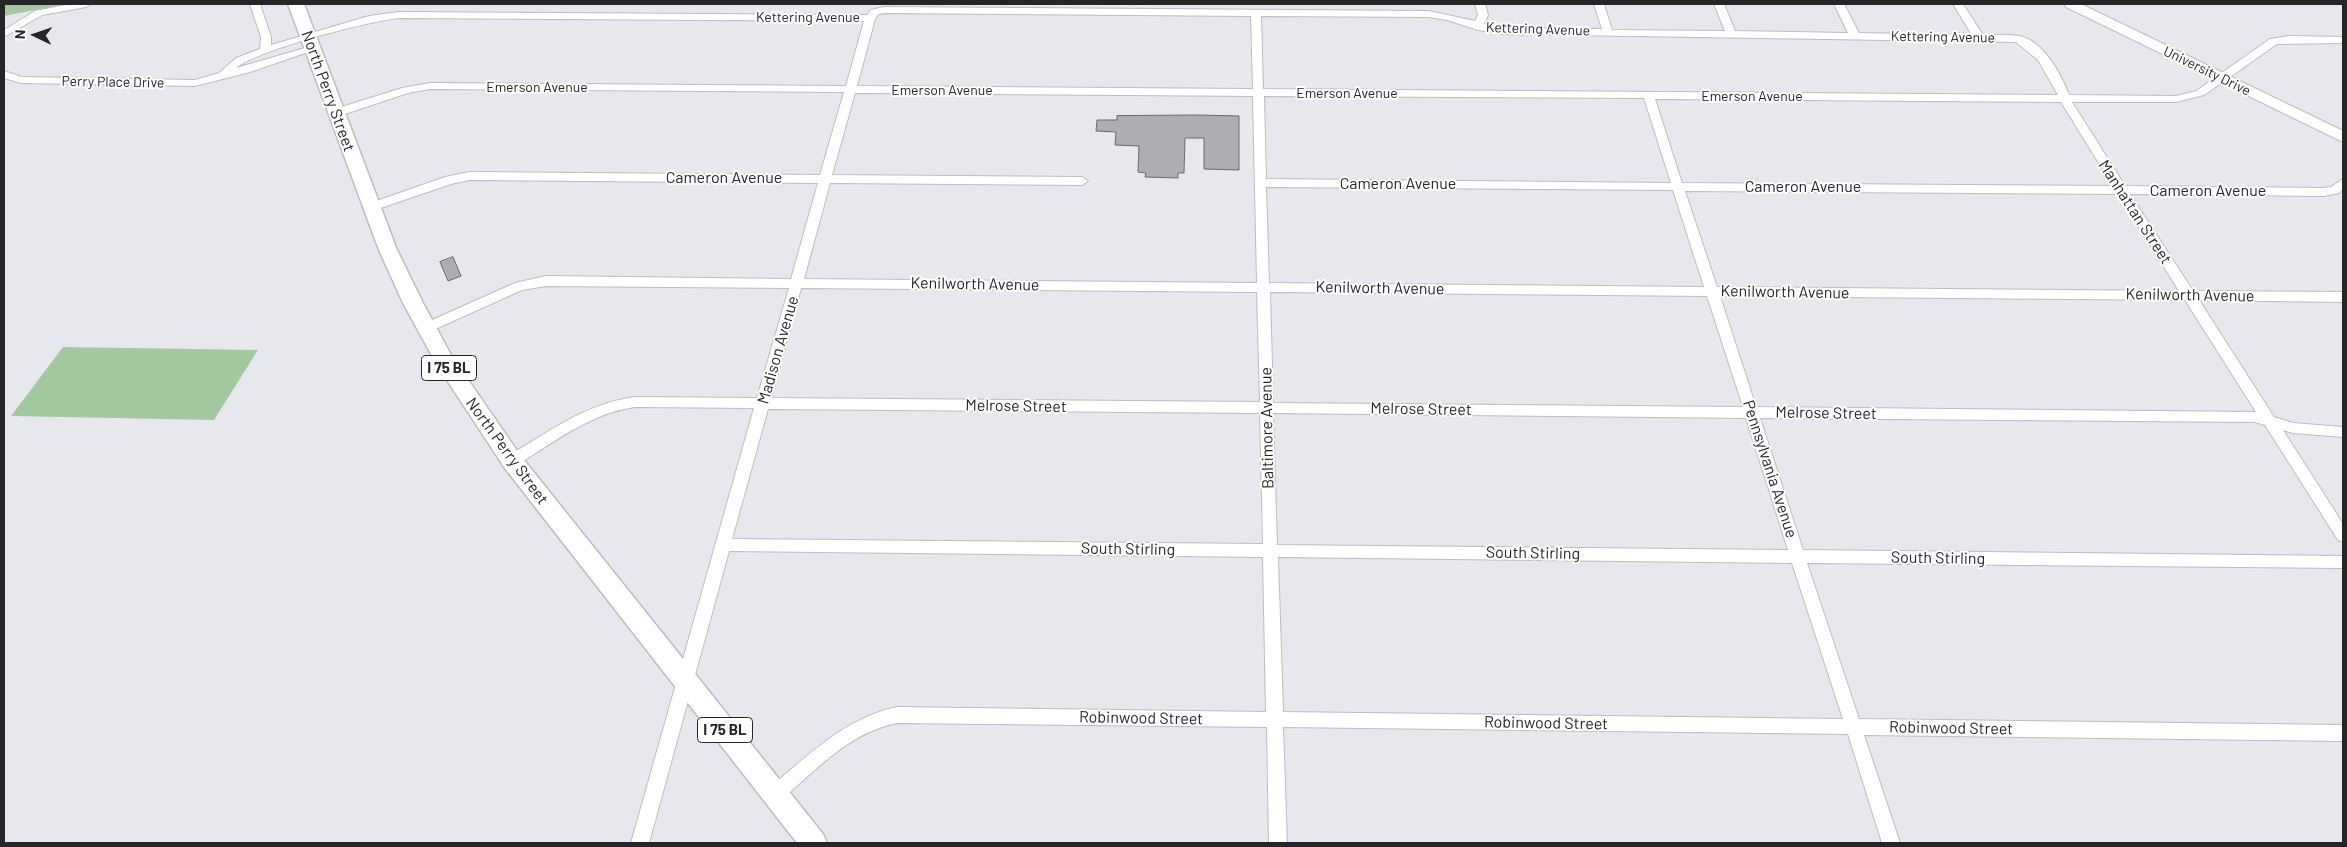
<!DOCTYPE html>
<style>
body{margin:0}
#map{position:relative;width:2347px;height:847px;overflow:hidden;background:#e7e8ee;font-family:Barlow,sans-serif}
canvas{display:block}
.frame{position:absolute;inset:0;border:5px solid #262628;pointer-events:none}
.north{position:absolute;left:10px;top:10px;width:50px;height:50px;-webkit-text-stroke:4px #fff;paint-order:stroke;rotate:273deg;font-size:14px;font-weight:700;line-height:20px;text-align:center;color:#262628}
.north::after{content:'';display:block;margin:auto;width:18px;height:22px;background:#262628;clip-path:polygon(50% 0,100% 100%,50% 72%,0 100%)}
</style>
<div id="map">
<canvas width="2347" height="847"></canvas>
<div class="frame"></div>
<div class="north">N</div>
</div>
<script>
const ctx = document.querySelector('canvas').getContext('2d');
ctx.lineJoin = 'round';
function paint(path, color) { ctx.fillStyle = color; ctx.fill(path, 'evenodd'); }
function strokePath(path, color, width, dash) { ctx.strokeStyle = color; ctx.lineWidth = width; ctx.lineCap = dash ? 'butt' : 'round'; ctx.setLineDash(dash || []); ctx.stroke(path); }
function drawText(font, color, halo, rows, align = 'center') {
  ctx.font = font + ' Barlow,sans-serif'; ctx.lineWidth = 4; ctx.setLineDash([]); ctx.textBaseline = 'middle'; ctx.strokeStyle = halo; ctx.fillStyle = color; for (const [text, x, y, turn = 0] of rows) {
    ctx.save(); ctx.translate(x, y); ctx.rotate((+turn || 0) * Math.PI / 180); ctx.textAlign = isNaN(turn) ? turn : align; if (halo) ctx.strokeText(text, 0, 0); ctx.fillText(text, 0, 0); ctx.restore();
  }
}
const green = new Path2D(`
 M4,4H66L4,16Z
 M63,347L258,350L214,420L11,416Z`);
const building = new Path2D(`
 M1198,115L1239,116V170L1204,169V138H1185L1184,173H1178V178L1145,177L1146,173L1138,172L1139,146L1115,145L1116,132L1096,131L1097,120H1117V116Z
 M453,257L461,276L448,281L440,262Z`);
const street = new Path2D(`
 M71,4H91L86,7L42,15L4,37V30L35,11Z
 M250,4H260L271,37V45L369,16L399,12L867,15L871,10L884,7L1429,11L1475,21L1478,15L1475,4H1485L1488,15L1484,24L1487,25L1505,28L1602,29L1594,4H1604L1612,30L1725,31L1714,4H1724L1735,31L1848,33L1834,4H1844L1859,33L1972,35L1953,4H1963L1983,35C1994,35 2007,34 2019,36C2043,40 2061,74 2069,95L2176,96L2196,91L2270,39L2289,36L2343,37V43L2277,44L2204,95L2176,102H2072L2125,186L2324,188L2331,187L2343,179V189L2339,193L2324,196L2130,194L2193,291L2343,292V302L2199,300L2274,417L2293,423L2343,427V437L2293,433L2283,430L2343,524V542L2338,540L2265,425L2255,422L1760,418L1803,550L2343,556V568L1807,563L1859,719L2343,725V741L1864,735L1900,843H1882L1848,734L1283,727L1287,843H1269L1267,727L897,723C850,732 816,770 781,800L775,802L769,800L767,794L769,788C809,755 845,718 897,707L1266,712L1263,557L729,551L649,843H631L754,408L635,407C591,413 554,442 517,465L512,467L507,465L505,461L507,457C548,432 587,403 635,397L757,398L789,288L546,286L522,290L431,331H421L420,328L421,325L515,283L546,276L791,279L818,183L469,180L451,184L372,211L366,207L368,204L445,177L469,172L820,175L844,92L430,89L408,93L336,117L330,113L332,110L402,88L430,83L846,86L864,21L399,18C366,22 260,49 236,68L312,46L317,49L250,72L195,86L21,83L4,78V71L22,77L195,80L219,73L236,58L260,49L261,37ZM884,13L1251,16L1253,89L857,86L875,19L879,14ZM1261,16L1429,17L1447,20L1478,30L1505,34L2016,42L2038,60L2058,95L1263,89ZM855,93L1253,96L1257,283L804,279L830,183L1082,185L1088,181L1082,177L832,175ZM1264,96L1644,98L1671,183L1266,179ZM1655,99L2061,102L2113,186L1682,183ZM1266,187L1673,190L1704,287L1269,283ZM1685,191L2118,194L2179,291L1717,287ZM801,288L1257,292L1260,402L771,398ZM1270,292L1707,296L1743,407L1273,403ZM1720,296L2185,300L2256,412L1756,407ZM768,409L1260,413L1263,544L732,539ZM1273,413L1746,418L1788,550L1277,545ZM1278,557L1792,563L1843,719L1283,712Z`);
const secondary = new Path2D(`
 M2064,4H2081L2343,131V142L2066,7Z`);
const primary = new Path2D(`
 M288,4H304L397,250L423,303L451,355L520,455L823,834L827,843H797L504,467L437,365L403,303L379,250Z`);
const farStreetnames = [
 ["Kettering Avenue",808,17],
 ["Kettering Avenue",1538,29,2],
 ["Kettering Avenue",1943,37,1],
 ["University Drive",2207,71,26],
 ["Perry Place Drive",113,82,1],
 ["Emerson Avenue",537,87],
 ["Emerson Avenue",942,90],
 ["Emerson Avenue",1347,93],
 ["Emerson Avenue",1752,96]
];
const shields = [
 [449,368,55],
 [725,730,55]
];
const shieldNames = [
 ["I 75 BL",449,368],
 ["I 75 BL",725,730]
];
const streetNames = [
 ["North Perry Street",328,91,70],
 ["Cameron Avenue",724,178],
 ["Cameron Avenue",1398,184],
 ["Cameron Avenue",1803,187],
 ["Cameron Avenue",2208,191],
 ["Manhattan Street",2135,212,57],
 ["Kenilworth Avenue",975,284,1],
 ["Kenilworth Avenue",1380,288,1],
 ["Kenilworth Avenue",1785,292,1],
 ["Kenilworth Avenue",2190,295,1],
 ["Madison Avenue",778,350,-74],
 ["Melrose Street",1016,406,1],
 ["Melrose Street",1421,409,1],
 ["Melrose Street",1826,413,1],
 ["Baltimore Avenue",1267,428,-91],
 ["North Perry Street",507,451,54],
 ["Pennsylvania Avenue",1770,469,72],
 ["South Stirling",1128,549,1],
 ["South Stirling",1533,553,1],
 ["South Stirling",1938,558,1],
 ["Robinwood Street",1141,718,1],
 ["Robinwood Street",1546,723,1],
 ["Robinwood Street",1951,728,1]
];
paint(green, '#a3c8a0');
paint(building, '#adadb3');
strokePath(building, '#696a6f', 1);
strokePath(street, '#bcbdc2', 2);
strokePath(secondary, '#bcbdc2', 2);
strokePath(primary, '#bcbdc2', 3);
paint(street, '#fff');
paint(secondary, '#fff');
paint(primary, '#fff');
drawText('14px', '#262628', '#fff', farStreetnames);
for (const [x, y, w] of shields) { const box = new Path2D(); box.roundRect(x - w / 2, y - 12.5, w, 25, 4); ctx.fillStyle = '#fff'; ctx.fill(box); strokePath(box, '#262628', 1); }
drawText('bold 15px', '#262628', null, shieldNames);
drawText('16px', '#262628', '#fff', streetNames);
</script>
